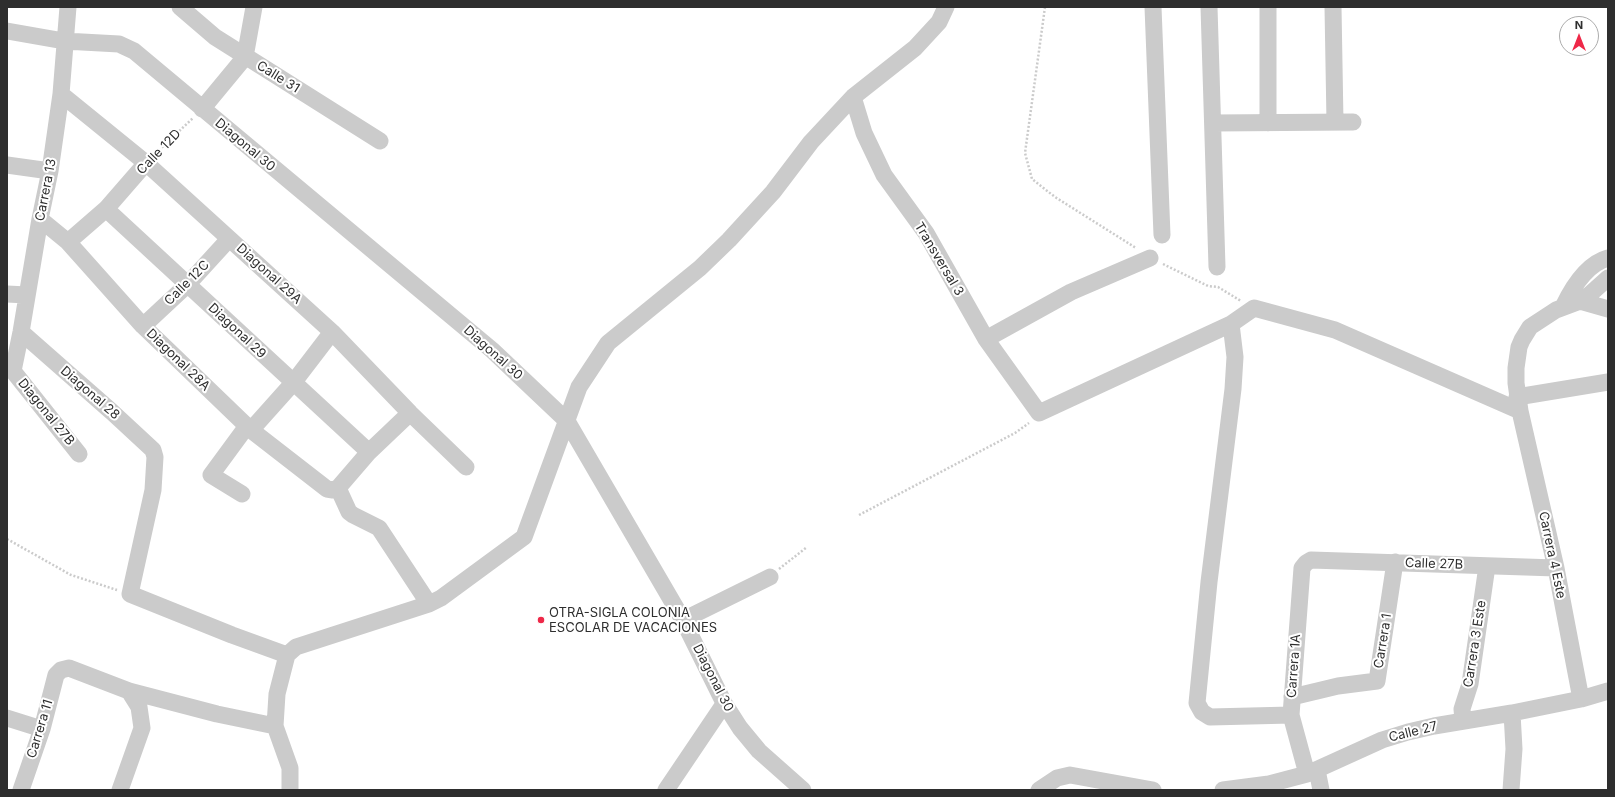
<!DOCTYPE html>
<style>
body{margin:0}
#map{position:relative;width:1615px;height:797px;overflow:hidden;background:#fff;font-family:Inter,sans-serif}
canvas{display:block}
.frame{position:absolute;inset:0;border:8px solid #2e2e2e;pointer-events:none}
.north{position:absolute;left:1559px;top:16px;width:40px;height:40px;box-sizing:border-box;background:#fff;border:1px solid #ababab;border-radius:50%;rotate:0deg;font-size:11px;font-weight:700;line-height:16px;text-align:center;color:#2e2e2e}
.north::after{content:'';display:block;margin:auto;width:14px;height:18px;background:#ee2848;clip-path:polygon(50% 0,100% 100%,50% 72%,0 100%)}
</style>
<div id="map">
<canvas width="1615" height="797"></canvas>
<div class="frame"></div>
<div class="north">N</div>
</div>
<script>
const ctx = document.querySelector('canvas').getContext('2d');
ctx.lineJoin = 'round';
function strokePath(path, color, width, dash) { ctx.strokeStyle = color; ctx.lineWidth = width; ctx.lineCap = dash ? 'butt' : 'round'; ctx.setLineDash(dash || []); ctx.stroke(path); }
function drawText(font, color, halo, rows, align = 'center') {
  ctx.font = font + ' Inter,sans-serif'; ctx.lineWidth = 4; ctx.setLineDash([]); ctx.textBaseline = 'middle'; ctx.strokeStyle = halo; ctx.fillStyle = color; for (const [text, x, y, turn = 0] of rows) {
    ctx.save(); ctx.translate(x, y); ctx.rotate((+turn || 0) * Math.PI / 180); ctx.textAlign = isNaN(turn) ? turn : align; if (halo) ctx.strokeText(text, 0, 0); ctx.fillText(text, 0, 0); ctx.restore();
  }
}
const path = new Path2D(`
 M1045,7L1025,153L1032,179L1055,197L1136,248
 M156,153L193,118
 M1163,264L1208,286L1218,287L1241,301
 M859,515L1015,433L1029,423
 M7,539L71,575L117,590
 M779,569L807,547`);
const minor = new Path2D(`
 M68,7L61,94L50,171L40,219L21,332L13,371L79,454
 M180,7L215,37L380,141
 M1153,7L1162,235
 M1209,7L1217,267
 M1268,7V123
 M1333,7L1335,122
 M7,31L64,41L119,44L134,51L492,350L567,421L683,620L724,703L740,728L759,751L803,790
 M61,94L146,163L332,332L410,413L466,467
 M853,97L864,133L884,175L926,233L986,339L1039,413L1231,324L1254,308L1335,330L1520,411
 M202,109L245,57L254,7
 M1213,123L1353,122
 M7,165L50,171
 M106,209L369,452
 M40,219L68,242L143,326L251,430L327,489L333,490L338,488L369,452L410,413
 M68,242L106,209L146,163
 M7,294L27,295
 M1580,301L1608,309
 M1563,307C1572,288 1586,264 1608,258
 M1231,324L1235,357L1233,389L1209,582L1197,703L1202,712L1210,717L1291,715
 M143,326L187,285L229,239
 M21,332L112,412L153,450L155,457L153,490L130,594L232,635L287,655
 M986,339L1071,292L1150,258
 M1517,397L1608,382
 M251,430L293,383L332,332
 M338,488L349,512L353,515L379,528L429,604
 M242,494L211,475L247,426
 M683,620L770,577
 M1292,697L1338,686L1377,681L1395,562
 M1581,699L1556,568L1520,411L1516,383V368L1519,347L1522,340L1530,327L1556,310L1580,301L1589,295L1608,278
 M7,718L42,729
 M1463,721L1462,709L1470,684L1487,566
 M1317,770L1321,790
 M1307,774L1291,715L1302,568L1306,563L1311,560L1556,568
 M21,790L42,729L56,675L61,670L69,668L129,691L217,714L275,726
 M120,790L142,728L139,707L129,691
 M290,790V768L275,726L277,694L287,655L296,647L429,604L441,598L524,537L579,387L608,343L700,268L729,240L773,192L811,142L853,97L915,48L939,22L946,7
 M666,790L724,704
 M1039,790L1057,778L1070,775L1153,790
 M1223,790L1269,784L1307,774L1382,740L1408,732L1434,726L1512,713L1581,699L1608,691
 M1511,790L1514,749L1512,713`);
const markers = [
 [541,620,4,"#ee2848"]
];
const streetNames = [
 ["Calle 31",278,77,32],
 ["Diagonal 30",245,145,40],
 ["Calle 12D",159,152,-46],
 ["Carrera 13",46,190,-79],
 ["Transversal 3",939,259,59],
 ["Diagonal 29A",269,274,42],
 ["Calle 12C",187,283,-45],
 ["Diagonal 29",237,331,43],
 ["Diagonal 30",493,353,42],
 ["Diagonal 28A",178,360,44],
 ["Diagonal 28",90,393,41],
 ["Diagonal 27B",46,412,51],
 ["Carrera 4 Este",1552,555,78],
 ["Calle 27B",1434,564,2],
 ["Carrera 1",1383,641,-81],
 ["Carrera 3 Este",1475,644,-81],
 ["Carrera 1A",1294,666,-86],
 ["Diagonal 30",713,678,63],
 ["Carrera 11",40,729,-73],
 ["Calle 27",1413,732,-14]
];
const poiNames = [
 ["OTRA-SIGLA COLONIA",549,613],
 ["ESCOLAR DE VACACIONES",549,628]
];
strokePath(path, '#cbcbcb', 2.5, [2, 2]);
strokePath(minor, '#cbcbcb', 17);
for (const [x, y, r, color] of markers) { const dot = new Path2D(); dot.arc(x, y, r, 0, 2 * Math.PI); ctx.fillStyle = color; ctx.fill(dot); strokePath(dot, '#fff', 1.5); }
drawText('13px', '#2e2e2e', '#fff', streetNames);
drawText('13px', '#2e2e2e', '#fff', poiNames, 'left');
</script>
